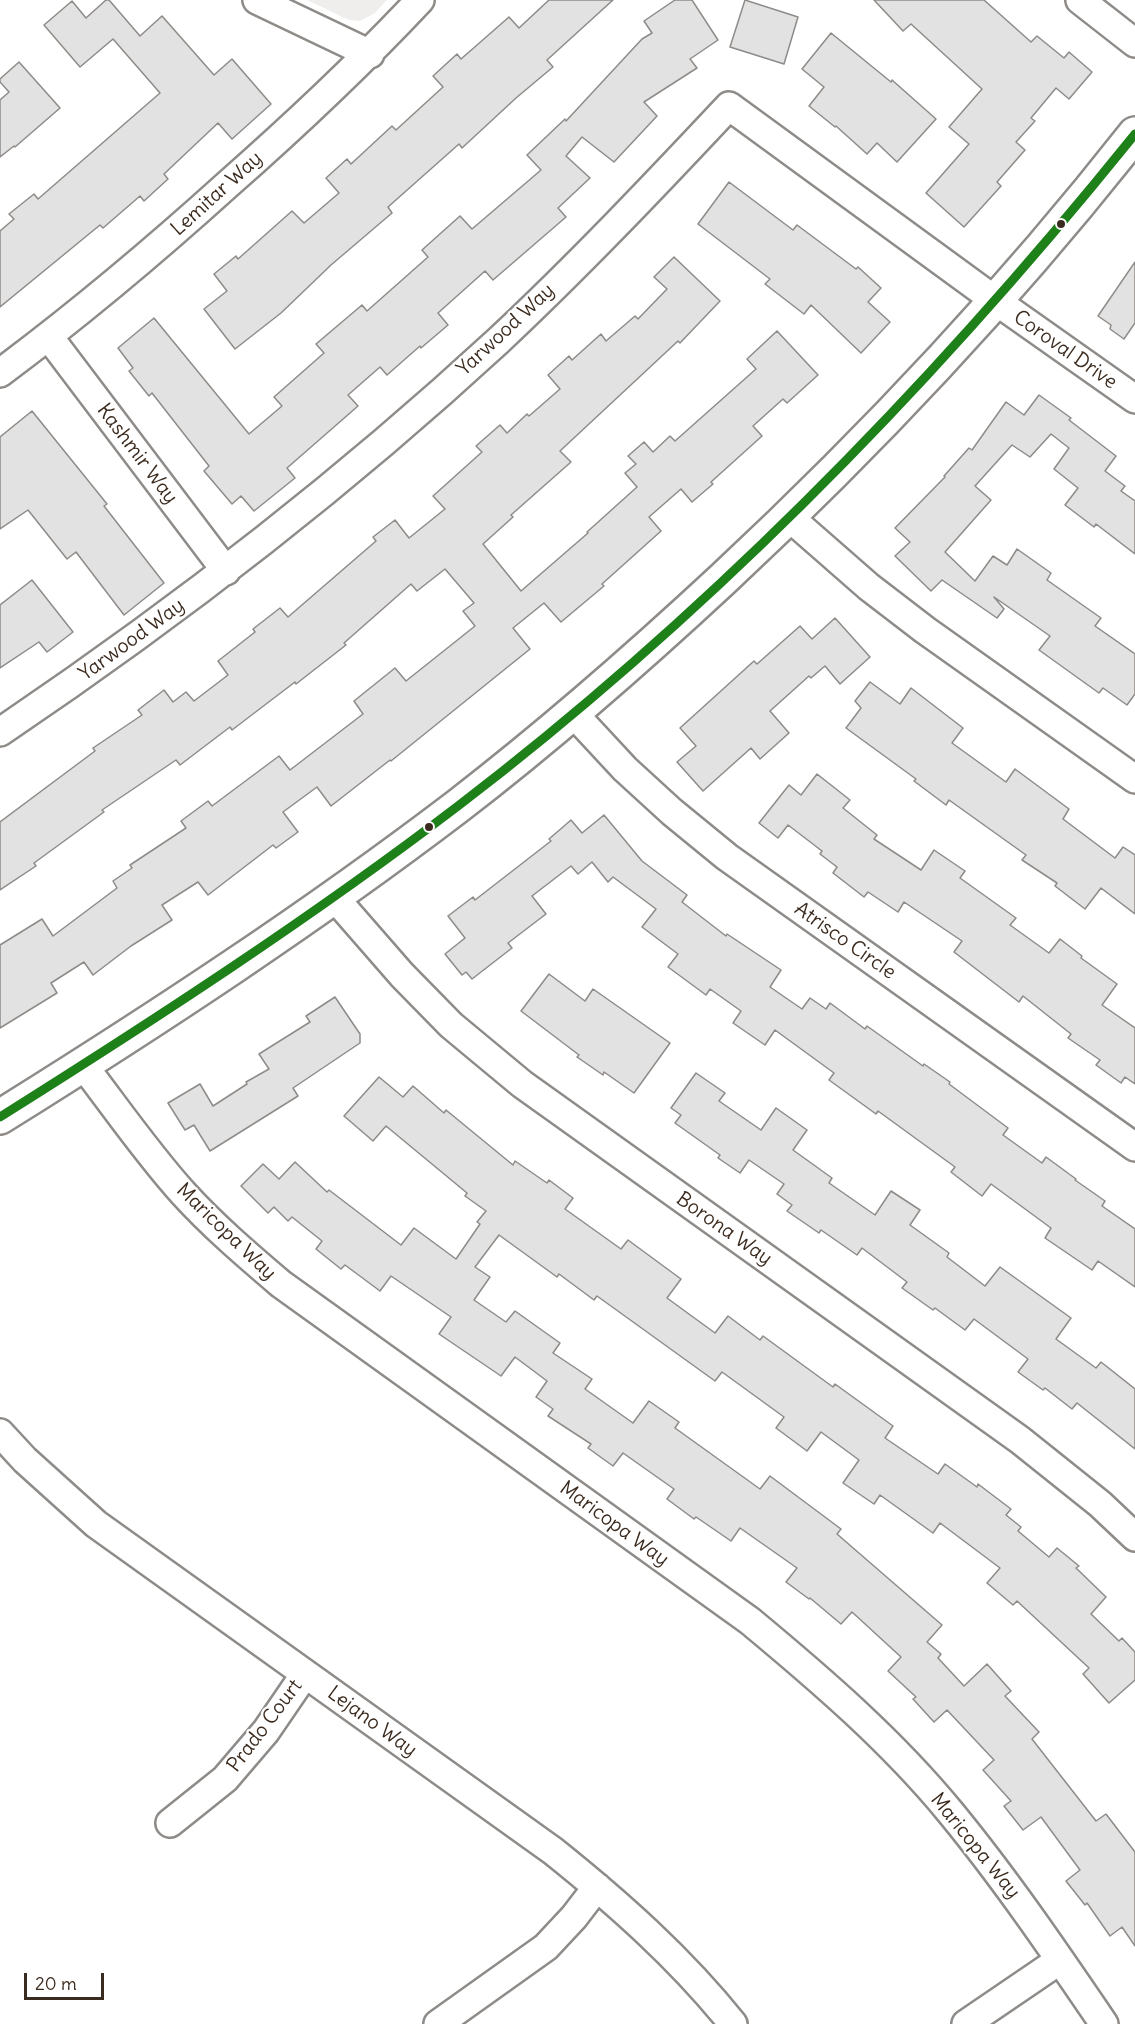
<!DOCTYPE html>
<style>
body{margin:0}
#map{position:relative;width:1135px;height:2024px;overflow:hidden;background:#fff;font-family:Delius,sans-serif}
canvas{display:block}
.scale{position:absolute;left:24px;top:1973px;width:80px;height:27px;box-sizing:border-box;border:3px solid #3b2a1e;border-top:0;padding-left:8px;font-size:18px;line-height:21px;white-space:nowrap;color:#3b2a1e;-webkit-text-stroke:4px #fff;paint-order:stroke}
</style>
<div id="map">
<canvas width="1135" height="2024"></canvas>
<div class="scale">20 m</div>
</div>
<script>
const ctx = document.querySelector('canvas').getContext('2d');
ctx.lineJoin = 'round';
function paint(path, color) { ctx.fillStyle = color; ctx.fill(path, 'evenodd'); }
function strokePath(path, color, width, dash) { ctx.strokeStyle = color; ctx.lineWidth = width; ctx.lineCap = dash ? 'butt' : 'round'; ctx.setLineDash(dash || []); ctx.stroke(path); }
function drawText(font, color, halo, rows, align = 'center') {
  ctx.font = font + ' Delius,sans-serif'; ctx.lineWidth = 4.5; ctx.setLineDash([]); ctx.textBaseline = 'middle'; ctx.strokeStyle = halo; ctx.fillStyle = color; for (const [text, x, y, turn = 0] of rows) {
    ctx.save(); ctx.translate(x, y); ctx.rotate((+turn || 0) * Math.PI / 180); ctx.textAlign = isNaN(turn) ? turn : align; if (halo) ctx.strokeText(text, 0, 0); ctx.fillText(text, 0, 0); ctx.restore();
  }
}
const built = new Path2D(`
 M307,0H387L375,13L360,21L349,20Z`);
const building = new Path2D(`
 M106,0H109L140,36L162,16L214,75L232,59L271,104L232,139L218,123L164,174L168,179L144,201L140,196L103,228L100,225L0,307V231L14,219L9,214L34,194L38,199L160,93L113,39L80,67L44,25L72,1L86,18Z
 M549,0H613L547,60L553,67L516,98L462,148L459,144L388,207L392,213L331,265L281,313L235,349L204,309L227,291L214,274L236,256L238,259L292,211L304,223L339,193L326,178L347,159L351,164L392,126L396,130L443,87L433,76L457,54L461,59L509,17L519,28Z
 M675,0H692L718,40L690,59L697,68L644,102L657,116L614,162L582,137L566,156L590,178L558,208L566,217L493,280L485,271L438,313L448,325L421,348L420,346L387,375L380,367L348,395L358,406L287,468L295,478L254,511L241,496L232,504L204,471L209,466L152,393L149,396L129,371L133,368L118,348L154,318L249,434L282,406L274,397L324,353L316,344L362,305L367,311L428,257L422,250L460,216L472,229L541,170L527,155L565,119L566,121L642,39L652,33L644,21Z
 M745,0L798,17L784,64L730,47Z
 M874,0H984L1031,42L1037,36L1064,58L1069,52L1092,72L1069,99L1056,88L1031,118L1035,121L1016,142L1025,150L997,182L1001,186L964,227L926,193L969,144L949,127L982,89L911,24L903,31Z
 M831,33L891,82L892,80L936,119L897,162L877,143L867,154L836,126L835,127L809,106L824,87L802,69Z
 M19,62L60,108L15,147L14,146L0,157V100L9,92L0,82V79Z
 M729,182L793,230L797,225L856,269L858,267L881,288L868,302L890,322L861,353L811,305L804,314L765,284L770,279L698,224Z
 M674,257L720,301L680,343L678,341L560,451L571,462L511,515L513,517L483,544L521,591L588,533L587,532L637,487L625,473L636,464L628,456L644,442L653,452L670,436L675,441L756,369L747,359L777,331L818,375L787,403L783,399L753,426L762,436L711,482L713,484L692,502L681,489L649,517L661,531L602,584L604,586L561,622L544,603L513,628L530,649L391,761L390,760L331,806L317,787L283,812L298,832L276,848L273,845L208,895L198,882L162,905L172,920L131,946L93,975L84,962L51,983L57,993L0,1028V945L42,919L53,936L117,888L113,881L132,868L130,865L186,828L181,821L208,801L212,806L279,756L290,770L363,714L354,701L395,668L406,681L475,626L463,611L474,603L445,569L417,591L411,584L344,643L346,645L296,684L295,682L232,730L230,727L180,765L176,760L102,810L104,812L34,863L36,866L0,890V822L95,751L93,748L142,715L138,710L164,690L173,702L186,692L194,701L228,675L218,661L255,632L253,629L280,608L288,617L376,541L373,537L395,520L409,538L445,509L433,496L482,452L476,446L500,425L507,433L527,414L529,416L560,389L548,375L569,356L572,360L601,334L606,341L635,316L638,319L667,289L654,277Z
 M1135,262V323L1124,339L1110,329L1111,325L1098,316Z
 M1039,395L1071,418L1069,420L1116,456L1105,471L1125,486L1121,491L1135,501V554L1096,524L1094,527L1065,505L1078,488L1054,469L1069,448L1051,434L1030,457L1012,445L975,486L991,500L945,552L975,581L993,556L1007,565L1017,549L1051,573L1047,580L1101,618L1095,626L1135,654V694L1127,705L1103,688L1099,693L1039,650L1050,636L994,597L1004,609L997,618L942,580L931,591L895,556L910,542L895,528L945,477L944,476L969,448L972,450L1006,402L1024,415Z
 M32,411L107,504L104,506L164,583L124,615L76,552L67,559L28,510L0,529V437Z
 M32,580L73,632L47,652L39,642L0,668V605Z
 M835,618L870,657L840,684L825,666L811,678L809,676L770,711L789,733L760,759L751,748L703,791L677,762L696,746L680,728L754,661L757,664L800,626L812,639Z
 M870,682L900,704L911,688L963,728L952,743L1006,782L1015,769L1069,809L1063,819L1115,858L1123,847L1135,855V914L1101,888L1085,909L1055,886L1057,883L1022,860L1026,855L949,800L946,805L914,781L916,779L846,728L861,708L855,701Z
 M817,774L850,800L843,808L877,835L874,839L921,870L934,850L965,871L960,878L1016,918L1010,925L1049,953L1060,939L1082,956L1081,958L1117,984L1102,1005L1135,1028V1084L1125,1077L1121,1083L1096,1065L1100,1060L1068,1038L1071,1034L1023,996L1019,1002L954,952L962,941L904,902L898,912L868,892L864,897L833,873L837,867L820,854L822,851L788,825L778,838L759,823L789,785L801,795Z
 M604,815L642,861L687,895L682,902L726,936L727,934L781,970L770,987L802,1009L810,998L826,1009L830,1003L865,1029L867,1026L923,1066L924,1064L950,1082L949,1084L1008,1128L1003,1135L1042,1163L1046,1157L1076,1179L1075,1180L1105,1201L1102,1206L1135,1229V1287L1098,1261L1092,1270L1045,1238L1051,1228L991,1184L982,1196L951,1172L955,1167L878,1111L876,1114L829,1080L834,1073L775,1030L765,1045L733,1023L741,1011L710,989L706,995L668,967L678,954L642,927L656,909L613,877L608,882L592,862L578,874L571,866L532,896L546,914L508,943L512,948L472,979L466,972L462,975L445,954L465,938L448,916L473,897L475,900L551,841L549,839L571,820L582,833Z
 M549,974L585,1001L593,989L670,1043L634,1093L604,1072L603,1075L577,1057L579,1055L521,1011Z
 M335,997L360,1034V1043L293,1088L298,1096L210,1151L194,1125L185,1130L168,1103L200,1084L213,1106L247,1084L246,1082L269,1069L259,1054L310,1022L306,1016Z
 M696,1073L725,1093L719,1101L761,1130L776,1108L807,1130L793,1150L832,1178L829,1183L875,1215L891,1191L920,1210L910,1225L949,1253L947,1257L985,1286L1000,1267L1071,1318L1056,1339L1096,1368L1101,1362L1135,1389V1449L1077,1403L1072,1409L1045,1388L1043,1390L1018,1372L1028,1359L974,1319L965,1330L935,1308L933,1310L902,1288L907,1282L862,1248L857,1255L821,1230L819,1233L787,1211L792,1205L777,1194L784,1184L749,1160L740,1173L718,1158L720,1155L675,1123L681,1115L671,1108Z
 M379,1077L403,1097L413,1086L444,1113L446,1110L513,1165L515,1161L547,1183L549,1180L573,1198L565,1209L621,1249L628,1240L681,1279L667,1298L715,1333L728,1316L760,1340L763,1336L833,1387L835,1384L893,1426L885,1438L938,1474L945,1464L977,1487L978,1484L1011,1509L1006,1515L1021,1527L1018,1531L1049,1557L1057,1548L1079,1566L1076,1568L1106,1597L1091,1614L1119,1641L1122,1638L1135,1652V1680L1109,1703L1083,1674L1089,1668L1017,1601L1013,1605L987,1583L1000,1568L940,1523L933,1533L880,1495L874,1504L843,1483L859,1460L821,1432L807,1451L776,1428L784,1417L722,1372L715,1381L597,1296L594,1300L559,1274L557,1277L499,1235L475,1267L490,1277L474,1300L506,1322L515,1311L560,1343L553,1353L592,1379L585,1389L633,1423L649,1401L679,1422L675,1428L760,1489L770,1476L841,1529L837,1534L942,1625L927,1642L941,1654L938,1658L964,1686L987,1664L1011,1691L1005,1696L1039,1732L1032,1739L1096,1821L1106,1814L1135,1852V1946L1122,1927L1110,1936L1087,1903L1085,1905L1066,1881L1080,1870L1041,1817L1023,1830L1004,1806L1011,1801L983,1770L994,1760L947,1710L934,1722L913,1699L916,1697L888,1671L901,1657L852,1612L841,1624L810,1598L809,1599L786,1582L797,1568L740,1528L731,1541L696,1517L694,1519L667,1499L674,1489L623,1453L613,1466L588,1448L591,1444L548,1416L553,1409L536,1397L547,1381L515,1357L501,1376L439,1334L451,1317L391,1276L380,1291L345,1265L341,1269L316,1249L322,1241L292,1217L288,1221L274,1207L268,1213L241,1186L263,1164L279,1179L295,1162L327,1192L329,1190L401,1245L414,1228L456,1259L480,1224L477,1222L486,1211L465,1196L467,1193L386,1126L373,1141L344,1116Z`);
const minor = new Path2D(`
 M257,0L370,54
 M1080,0L1135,43
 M49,337L226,571
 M0,373C79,314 154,251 227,185C294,126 359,65 420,0
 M789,517L869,587L925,630L1135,779
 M573,713L625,769L672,812L727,857L1135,1147
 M0,732C175,614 343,484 498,341C578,266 654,186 729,106L996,301L1135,399
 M334,897L402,975L451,1025L522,1084L1020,1440L1100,1504L1135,1537
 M83,1065C116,1108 147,1153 183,1193C213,1226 247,1255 281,1284L750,1621C821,1680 892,1741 951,1813C1006,1880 1055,1952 1104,2024
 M0,1433L25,1460L96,1524L553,1851C618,1903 681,1959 733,2024
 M170,1823L225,1779L266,1731L305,1674
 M438,2024L546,1947L574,1917L597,1887
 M966,2024L1060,1960`);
const tertiary = new Path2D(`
 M0,1117C157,1019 311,918 458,806C550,735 638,658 723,579C871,441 1010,293 1135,134`);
const bus1 = new Path2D(`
 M0,1117C156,1019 311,918 458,806C710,613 936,381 1135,134`);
const markers = [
 [1061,224,5,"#3b2a1e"],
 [429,827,5,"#3b2a1e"]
];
const streetNames = [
 ["Lemitar Way",217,194,-42],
 ["Yarwood Way",506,330,-43],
 ["Coroval Drive",1065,350,35],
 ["Kashmir Way",137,454,53],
 ["Yarwood Way",132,640,-36],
 ["Atrisco Circle",845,941,35],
 ["Borona Way",724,1229,35],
 ["Maricopa Way",226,1232,44],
 ["Maricopa Way",614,1524,36],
 ["Lejano Way",372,1722,36],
 ["Prado Court",265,1726,-53],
 ["Maricopa Way",975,1846,51]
];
paint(built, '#efeeed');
paint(building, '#e3e2e2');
strokePath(building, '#8e8b88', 1.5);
strokePath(minor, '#8e8b88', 32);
strokePath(tertiary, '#8e8b88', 38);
strokePath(minor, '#fff', 27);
strokePath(tertiary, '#fff', 33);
strokePath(bus1, '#1e8019', 9);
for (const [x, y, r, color] of markers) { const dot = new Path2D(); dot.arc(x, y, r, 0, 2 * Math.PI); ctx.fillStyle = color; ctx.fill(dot); strokePath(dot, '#fff', 2); }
drawText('20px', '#3b2a1e', '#fff', streetNames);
</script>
